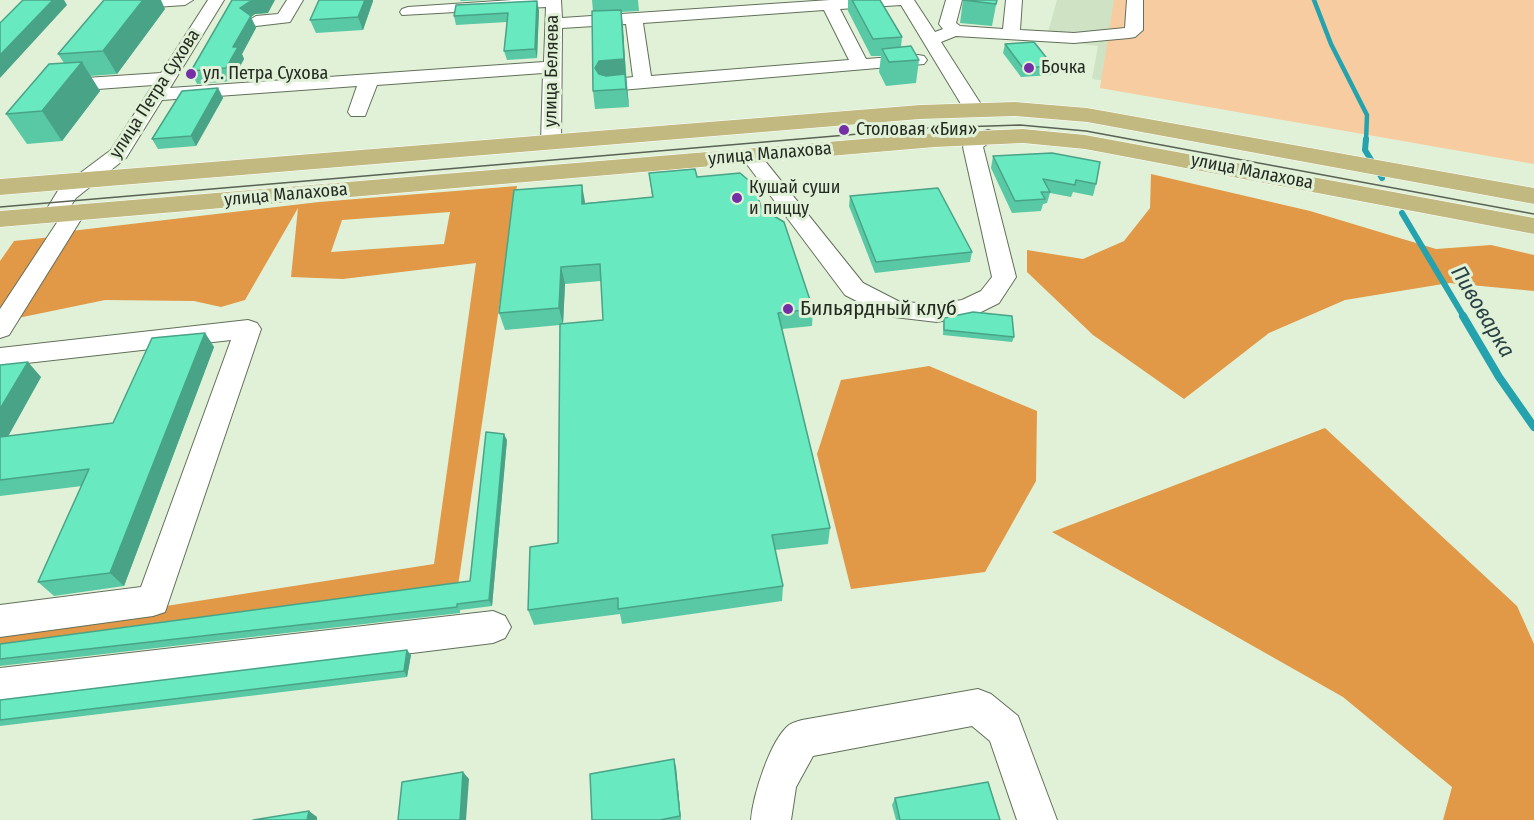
<!DOCTYPE html>
<meta charset="utf-8">
<style>
body{margin:0}
canvas{display:block;background:#e0f1d7}
</style>
<canvas width="1534" height="820"></canvas>
<script>
const ctx = document.querySelector('canvas').getContext('2d');
ctx.lineJoin = 'round';
function paint(path, color) { ctx.fillStyle = color; ctx.fill(path, 'evenodd'); }
function strokePath(path, color, width, dash) { ctx.strokeStyle = color; ctx.lineWidth = width; ctx.lineCap = dash ? 'butt' : 'round'; ctx.setLineDash(dash || []); ctx.stroke(path); }
function drawText(font, color, halo, rows, align = 'center') {
  ctx.font = font + ' "Fira Sans Condensed",sans-serif'; ctx.lineWidth = 6; ctx.setLineDash([]); ctx.textBaseline = 'middle'; ctx.strokeStyle = halo; ctx.fillStyle = color; for (const [text, x, y, turn = 0] of rows) {
    ctx.save(); ctx.translate(x, y); ctx.rotate((+turn || 0) * Math.PI / 180); ctx.textAlign = isNaN(turn) ? turn : align; if (halo) ctx.strokeText(text, 0, 0); ctx.fillText(text, 0, 0); ctx.restore();
  }
}
const built = new Path2D(`
 M1057,0H1161L1163,89L1092,79L1098,46L1046,39Z`);
const green = new Path2D(`
 M1114,0H1534V164L1100,88Z`);
const forest = new Path2D(`
 M1151,174L1310,211L1436,249L1491,245L1534,255V291L1449,283L1345,300L1269,333L1184,399L1093,335L1027,272V250L1083,259L1124,241L1150,208Z
 M517,186L458,586L0,646V632L434,564L476,263L343,279L291,277L298,208L245,300L221,307L194,301L105,300L18,318L71,231L319,202ZM450,212L444,244L331,252L342,220Z
 M52,237L0,314V261L14,241Z
 M929,366L1037,411L1036,481L985,572L851,589L817,454L841,380Z
 M1325,428L1517,606L1534,644V820H1443L1452,787L1343,697L1052,532Z`);
const streamFar2 = new Path2D(`
 M1314,0L1331,44L1367,115L1366,141`);
const streamFar1 = new Path2D(`
 M1366,139L1365,150L1382,178
 M1402,213L1464,317`);
const stream = new Path2D(`
 M1463,316L1499,377L1534,427`);
const minor = new Path2D(`
 M193,0L185,5L124,9L116,4L120,0Z
 M208,0H224L170,88L544,62L546,7L402,15L400,12L402,9L408,7L512,0H561L562,18L830,0H914L935,32L943,29L939,24L946,0H962L956,23L960,26L1003,29L1006,0H1022L1020,30L1074,33L1125,28L1127,0H1143V30L1135,37L1129,38L1074,43L956,36L941,42L984,109L981,113H967L964,109L901,5L840,9L866,59L918,55L924,56L927,60L924,64L609,91L602,89L600,85L602,81L633,77L626,24L562,28L561,142L558,146H544L541,142L543,73L377,85L365,116H351L348,112L357,86L162,100L126,158L76,198L70,207L82,208L85,213L9,335L0,338V309L58,221L46,220L43,215L59,189L111,150L153,85L56,92L49,90L47,86L49,82L56,80L161,73ZM824,10L849,60L651,76L643,23Z
 M287,0H303L290,22L256,26L248,21L256,16L278,14Z
 M988,130L995,132L998,136L983,147L1016,277L999,303L977,314L937,322L886,316L845,295L740,155L743,151L750,149L757,151L863,283L900,302L937,304L962,300L981,291L992,277L963,147L971,136Z
 M248,320L257,323L261,329L165,612L153,616L0,637V605L141,587L231,340L0,366V348Z
 M493,611L505,616L511,627L505,638L493,643L0,704V668Z
 M978,689L991,694L1018,716L1057,820H1017L990,741L972,726L813,756L796,787L791,820H751C753,796 770,740 789,725C792,723 798,721 802,720Z`);
const major = new Path2D(`
 M1015,102L1087,108L1534,188V204L1087,122L1015,116L920,119L0,195V179L920,105Z
 M1023,129L1085,135L1534,218V234L1085,149L1023,143L935,147L0,227V211L935,133Z`);
const tram = new Path2D(`
 M0,207L929,128L1020,125L1086,131L1534,214`);
const wall = new Path2D(`
 M232,0L268,13L255,14L251,17L256,28L242,54L244,59L232,81L197,84L191,71Z
 M460,0H488L461,1Z
 M592,0H638L639,11L621,12L629,107L595,109L593,91V11Z
 M848,0H880L902,37L901,47L919,60L916,83L886,86L879,72L881,56H871L848,11Z
 M963,0H997L992,26L960,23Z
 M373,1L363,30L316,33L310,20Z
 M165,9L117,74L90,76L100,91L62,141L27,144L6,114L64,63L58,54Z
 M539,10L537,58L507,60L504,51L507,22L456,25L454,16Z
 M1005,44L1053,66L1051,75L1021,77L1003,53Z
 M218,88L223,98L196,146L158,149L152,139Z
 M993,156L1096,184L1093,196L1073,192L1071,197L1050,193L1047,203L1043,204L1041,211L1012,213L991,168Z
 M649,173L697,177L762,209L813,309L812,326L782,329L830,528L828,544L775,550L783,586L782,601L622,624L620,614L534,625L528,610L558,543L560,325L505,330L499,313L585,203L652,197ZM601,281L603,320L563,324L565,284Z
 M850,196L972,252L970,262L875,273L849,206Z
 M944,318L1014,337L1012,342L943,335Z
 M205,333L214,347L124,586L54,596L38,582L82,486L0,496V365L41,377L8,436L113,423Z
 M507,440L492,606L460,610V613L0,666V644L470,581Z
 M411,655L407,677L0,726V700Z
 M676,767L681,820H592Z
 M895,798L1000,820H896L892,805Z`);
const shadedWall = new Path2D(`
 M53,0H64L67,5L0,78V55Z
 M143,0H161L165,9L117,74L103,51Z
 M263,0H275L268,13L255,14L251,17L256,28L242,54L244,59L232,81L226,68L233,47L240,8L249,2Z
 M365,0H373V1L363,30L358,17Z
 M537,1L539,10L537,58L535,49Z
 M621,10L623,26L626,76L629,107L626,89L602,79L595,68Z
 M82,62L100,91L62,141L42,111Z
 M218,88L223,98L196,146L191,136Z
 M582,185L585,202V221L582,204Z
 M561,267L565,284L563,325L559,308Z
 M205,333L214,347L124,586L110,573Z
 M28,362L41,377L0,451V409Z
 M504,434L507,440L492,606L489,600Z
 M407,650L411,655L407,677L404,671Z
 M674,759L676,767L681,820L680,816Z
 M463,772L469,779L466,820H460Z
 M309,811L317,817V820H307Z`);
const building = new Path2D(`
 M23,0H53L0,55V23Z
 M104,0H143L103,51L58,54Z
 M232,0H263L249,2L240,8L251,16L233,47H238L226,68L191,71Z
 M319,0H365L358,17L310,20Z
 M852,0H880L902,37L873,39Z
 M963,0H997L996,4Z
 M537,1L535,49L504,51L508,13L454,16L456,5Z
 M621,10L624,59L599,61L595,68L599,74L606,76L625,74L626,89L593,91L592,11Z
 M1034,42L1053,66L1023,68L1005,44Z
 M911,46L919,60L889,62L882,49Z
 M82,62L42,111L6,114L49,64Z
 M218,88L191,136L152,139L182,91Z
 M1052,153L1100,162L1096,184L1076,180L1075,185L1043,179L1050,192H1041L1045,199L1015,201L993,156Z
 M695,169L697,177L740,173L753,184L762,209L784,222L813,309L778,313L830,528L772,535L783,586L618,609V598L528,610L530,547L558,543L560,324L603,320L600,264L561,267L559,308L499,313L514,190L582,185V204L653,197L649,173Z
 M938,188L972,252L876,262L850,196Z
 M973,312L1012,316L1014,337L944,330V318Z
 M205,333L110,573L38,582L89,469L0,480V437L113,423L152,338Z
 M28,362L0,409V365Z
 M486,432L504,434L489,600L457,604V607L0,659V644L470,581Z
 M407,650L404,671L0,720V700Z
 M674,759L680,816L660,820H592L590,774Z
 M463,772L460,820H398L402,782Z
 M988,782L1000,820H900L895,798Z
 M309,811L307,820H253Z`);
const markers = [
 [1029,68,6,"#732fa3"],
 [191,74,6,"#732fa3"],
 [844,130,6,"#732fa3"],
 [737,198,6,"#732fa3"],
 [788,309,6,"#732fa3"]
];
const farPoinames = [
 ["Бочка",1041,68],
 ["ул. Петра Сухова",203,74],
 ["Столовая «Бия»",856,130],
 ["Кушай суши",749,188],
 ["и пиццу",749,209]
];
const farStreetnames = [
 ["улица Беляева",552,71,-89],
 ["улица Петра Сухова",155,94,-57],
 ["улица Малахова",770,154,-5],
 ["улица Малахова",1252,172,11],
 ["улица Малахова",286,195,-5]
];
const poiNames = [
 ["Бильярдный клуб",800,309]
];
const waterNames = [
 ["Пивоварка",1482,312,59]
];
paint(built, '#cfe3c4');
paint(green, '#f7cca1');
paint(forest, '#e19847');
strokePath(streamFar2, '#24a2ad', 4.5);
strokePath(streamFar1, '#24a2ad', 6);
strokePath(stream, '#24a2ad', 8);
strokePath(minor, '#62705a', 2);
strokePath(major, '#fff', 1);
paint(minor, '#fff');
paint(major, '#c2b980');
strokePath(tram, '#596254', 1.5);
paint(wall, '#59c8a5');
paint(shadedWall, '#49a386');
paint(building, '#68e9c0');
strokePath(building, '#49a386', 1.5);
for (const [x, y, r, color] of markers) { const dot = new Path2D(); dot.arc(x, y, r, 0, 2 * Math.PI); ctx.fillStyle = color; ctx.fill(dot); strokePath(dot, '#e0f1d7', 2); }
drawText('18px', '#242a21', '#e0f1d7', farPoinames, 'left');
drawText('18px', '#242a21', '#e0f1d7', farStreetnames);
drawText('21px', '#242a21', '#e0f1d7', poiNames, 'left');
drawText('italic 22px', '#284144', '#e0f1d7', waterNames);
</script>
